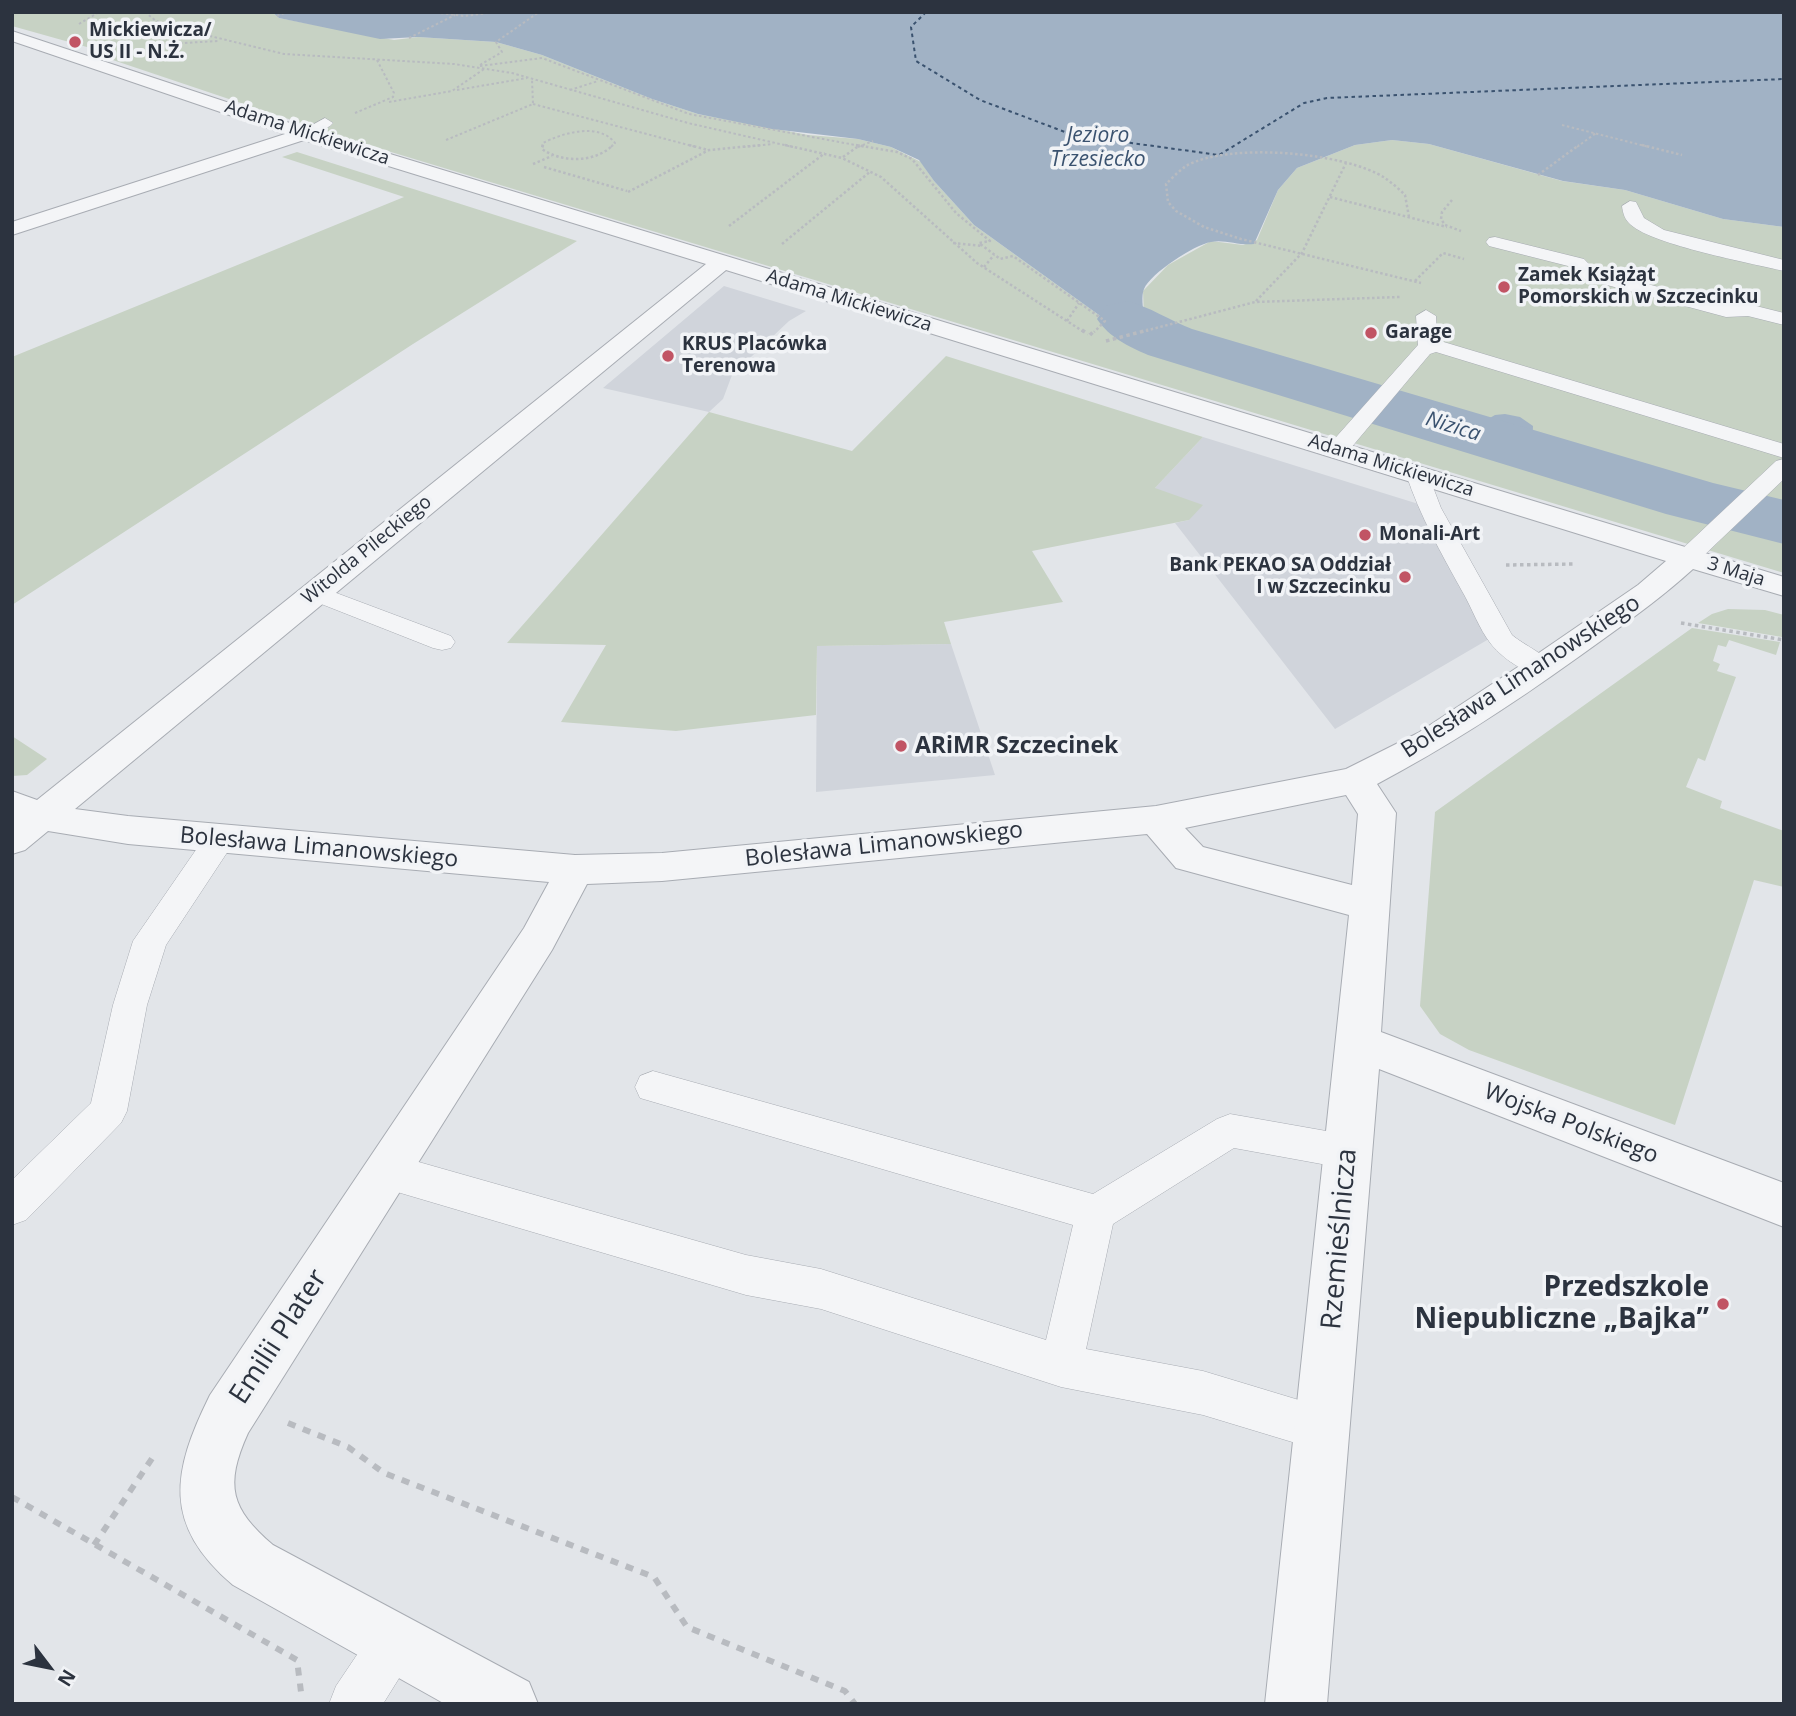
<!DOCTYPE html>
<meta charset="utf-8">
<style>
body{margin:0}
#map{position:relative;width:1796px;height:1716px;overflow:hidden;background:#e2e5e9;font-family:"Open Sans",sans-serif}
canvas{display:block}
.frame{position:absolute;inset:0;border:14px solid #2c333f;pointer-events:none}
.north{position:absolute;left:14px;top:1632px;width:70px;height:70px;-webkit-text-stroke:5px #f1f3f6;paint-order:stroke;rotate:122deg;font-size:19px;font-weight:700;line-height:28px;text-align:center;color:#2c333f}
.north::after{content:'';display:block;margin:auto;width:24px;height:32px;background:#2c333f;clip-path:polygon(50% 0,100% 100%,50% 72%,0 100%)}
</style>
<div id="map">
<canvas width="1796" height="1716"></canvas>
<div class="frame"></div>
<div class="north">N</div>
</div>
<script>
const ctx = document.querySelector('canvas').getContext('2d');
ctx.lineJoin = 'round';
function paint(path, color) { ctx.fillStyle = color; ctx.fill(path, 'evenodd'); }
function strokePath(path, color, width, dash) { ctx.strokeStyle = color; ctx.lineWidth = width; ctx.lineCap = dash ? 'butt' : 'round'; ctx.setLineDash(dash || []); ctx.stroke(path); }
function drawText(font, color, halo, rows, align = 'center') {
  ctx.font = font + ' "Open Sans",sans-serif'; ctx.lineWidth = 7; ctx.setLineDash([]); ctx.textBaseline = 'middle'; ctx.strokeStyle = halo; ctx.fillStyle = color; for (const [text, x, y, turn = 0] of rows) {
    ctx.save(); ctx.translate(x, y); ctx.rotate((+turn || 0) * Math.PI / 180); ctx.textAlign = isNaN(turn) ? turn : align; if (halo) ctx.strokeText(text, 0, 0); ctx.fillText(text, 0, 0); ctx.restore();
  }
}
const built = new Path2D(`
 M724,286L806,311L789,321L732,375L723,399L709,412L603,388Z
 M1203,437L1441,511L1506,629L1335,729L1175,523L1189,520L1154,489Z
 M951,644L995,775L816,792L817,646Z`);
const green = new Path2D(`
 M12,12H272L279,18L394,40L418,37L496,42L542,55L652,99L698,114L808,135L858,139L891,147L921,162L934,181L974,225L1110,323L1144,316L1143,291L1168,265L1211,241L1243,245L1257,240L1278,190L1297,168L1355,145L1392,140L1429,144L1562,181L1625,190L1723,219L1784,227V573L348,139L92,53L94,49L12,26Z
 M297,152L577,241L413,344L12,605V357L404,197L282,157Z
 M946,356L1203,437L1155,488L1203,505L1189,520L1032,551L1063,602L944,622L951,644L817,646L816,715L676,731L561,722L606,645L507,643L709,412L852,451Z
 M1728,609L1765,610L1784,615L1782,637L1698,623L1712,614Z
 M1692,628L1780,642L1776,655L1729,640L1726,647L1718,645L1713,661L1720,664L1717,671L1736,677L1705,761L1698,758L1686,787L1722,801L1720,808L1784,831V887L1754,880L1675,1125L1469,1050L1440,1034L1420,1006L1435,812Z
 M12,736L47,759L27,775L12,776Z`);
const water = new Path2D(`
 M272,12H1784V227L1723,219L1625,190L1563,181L1429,144L1392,140L1355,145L1297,168L1278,190L1254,244C1240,246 1224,239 1211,242C1194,245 1151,273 1144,289C1141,296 1143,308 1144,316L1110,323L974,225L934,181L919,160L891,147L858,139L772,129L698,114L652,99L542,55L496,42L418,37L380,39L279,18Z
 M1505,414L1520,417L1533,426L1532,451L1467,431L1495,415Z`);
const river = new Path2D(`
 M1127,301C1150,307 1169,320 1192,329L1713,483L1784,500V544L1666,514L1148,355C1128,346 1110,338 1097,319L1106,306Z`);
const ferry = new Path2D(`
 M926,12L911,27L916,61L980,100L1073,135L1219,155L1304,103L1327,98L1784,79`);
const pathFar3 = new Path2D(`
 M145,12L156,21L177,28L284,54L454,64L512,73L688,123L793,147
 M431,12L464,16L497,12
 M277,16L287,12
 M79,24L99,12
 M409,38L455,15
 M150,45L218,41
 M480,65L502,52L496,42L539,12
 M480,66L542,58L689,114L866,147
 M457,90L527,78
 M570,90L598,81
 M389,102L452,91L484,69
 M533,104L696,147
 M355,113L393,97L394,93L377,60
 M1562,125L1649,147
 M446,140L533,104L532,79
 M542,147L543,143C562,133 599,122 615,143L611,147
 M743,147L773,144
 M858,147L873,141
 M1577,147L1596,133`);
const pathFar2 = new Path2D(`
 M543,145L542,149C562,163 595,163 613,145
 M689,145L708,150
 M785,145L842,158L881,177L977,263L1084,332
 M856,145L897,152L912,159L956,213L990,241L979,243L1000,259L1013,256L1105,321L1094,332
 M1642,145L1682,155
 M843,157L860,145
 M533,164L552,156
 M544,167L627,191
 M1538,175L1579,145
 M628,192L709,150L762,145
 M1330,197L1447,227
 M1452,200L1442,212L1441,219L1445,225L1461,231
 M1409,217L1405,195C1399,189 1392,183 1385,178C1345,152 1228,142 1186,166C1179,171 1172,178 1166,184L1168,202L1176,211L1204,227L1241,239L1421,283
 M729,226L825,153
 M953,243L982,246
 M782,244L871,171
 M984,267L994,255
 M1415,281L1443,253L1464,259
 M1256,301L1302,253L1346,163
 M1067,321L1079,303
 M1141,332L1255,302L1400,297`);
const pathFar1 = new Path2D(`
 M1082,330L1088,334
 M1090,335L1095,330
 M1106,341L1148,330
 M1506,565L1574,564
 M1681,623L1784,640`);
const path = new Path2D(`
 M288,1423L348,1447L384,1473L654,1577L687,1627L845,1691L855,1704
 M12,1497L297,1660L301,1692
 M94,1545L155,1454`);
const lane = new Path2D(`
 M325,118L333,123L330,126L304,139L296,134Z
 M1630,201L1636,202L1644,218L1664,230L1784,260V271C1750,263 1654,245 1631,225C1625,220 1623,214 1622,206Z
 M1495,237L1584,259L1595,270L1726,305L1748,304L1784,313V325L1748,316L1726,317L1581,278L1572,267L1489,246L1486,242L1489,238Z
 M1426,310L1436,316L1437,340L1784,444V458L1436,352L1430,354L1345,455H1329L1326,450L1329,445L1418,345L1416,316Z
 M1784,459V479L1697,562L1688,564L1679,562L1676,557L1679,552L1776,461Z
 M1417,467L1425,469L1428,474L1441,508L1512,635C1524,645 1548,656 1556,667L1552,673C1531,679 1504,660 1491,644C1479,629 1472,608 1462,591C1441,553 1420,516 1406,474L1409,469Z
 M315,585L451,636L455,642L451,648L442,650L433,648L306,598L302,593L306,588Z
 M220,828L231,831L236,839L166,945L147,1005L127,1111L121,1123L26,1220L12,1225V1180L91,1103L113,1005L133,941L209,831Z
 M653,1071L1093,1194L1217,1119L1230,1114L1349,1135L1362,1140L1368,1152L1362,1164L1349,1169L1234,1148L1113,1224L1086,1349L1203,1371L1322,1407L1338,1413L1344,1429L1338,1445L1322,1451L1203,1415L1061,1387L821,1309L746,1295L387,1189L373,1183L368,1171L373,1159L387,1153L746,1255L821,1269L1046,1340L1073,1225L640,1098L635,1087L640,1076Z
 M394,1617L411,1625L419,1642L411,1659L383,1704H329L336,1686L377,1625Z`);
const street = new Path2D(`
 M12,31L311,130L1784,577V596L1693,569C1657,602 1617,629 1577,658C1513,704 1447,747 1377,784L1396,813L1381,1032L1784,1183V1227L1379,1069L1327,1704H1265L1349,915L1176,868L1147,834L662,881L587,884L552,950L248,1433C224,1486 231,1509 273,1545L529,1682L538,1704H445L233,1585C162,1524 172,1472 210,1395L524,928L549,882L128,844L48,831L25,850L12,854V791L37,800L706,264L304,140L12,235V222L285,134L12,41ZM726,270L1666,561L1638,585L1530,659L1418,733L1346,769L1156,806L662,853L575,855L128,816L75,809ZM1346,795L1358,814L1352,885L1203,847L1185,828Z`);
const markers = [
 [75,42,7,"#c15464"],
 [1504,287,7,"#c15464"],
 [1371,333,7,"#c15464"],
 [668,356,7,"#c15464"],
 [1365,535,7,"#c15464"],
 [1405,577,7,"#c15464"],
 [901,746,7,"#c15464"],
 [1723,1304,7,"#c15464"]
];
const farPoinames = [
 ["Mickiewicza/",89,31],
 ["US II - N.Ż.",89,53],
 ["Zamek Książąt",1518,276],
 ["Pomorskich w Szczecinku",1518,298],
 ["Garage",1385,333],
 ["KRUS Placówka",682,345],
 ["Terenowa",682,367],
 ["Monali-Art",1379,535],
 ["Bank PEKAO SA Oddział",1391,566,"right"],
 ["I w Szczecinku",1391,588,"right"]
];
const farStreetnames = [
 ["Adama Mickiewicza",307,133,18],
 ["Adama Mickiewicza",849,301,17],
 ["Adama Mickiewicza",1391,466,17],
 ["Witolda Pileckiego",367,550,-39],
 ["3 Maja",1736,572,17]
];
const farWaternames = [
 ["Jezioro",1098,136],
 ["Trzesiecko",1098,160],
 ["Nizica",1453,427,17]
];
const streetNames = [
 ["Bolesława Limanowskiego",1521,677,-33],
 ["Bolesława Limanowskiego",884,845,-6],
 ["Bolesława Limanowskiego",319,848,5],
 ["Wojska Polskiego",1571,1124,21]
];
const poiNames = [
 ["ARiMR Szczecinek",915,746]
];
const nearStreetnames = [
 ["Rzemieślnicza",1340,1239,-85],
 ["Emilii Plater",279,1337,-57]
];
const nearPoinames = [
 ["Przedszkole",1709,1288],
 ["Niepubliczne „Bajka”",1709,1320]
];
paint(built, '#d0d4db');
paint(green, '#c7d2c4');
paint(water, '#a1b2c5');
paint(river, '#a1b2c5');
strokePath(ferry, '#3a526f', 2, [3.5, 3.5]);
strokePath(lane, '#a8acb3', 1);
strokePath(street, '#a8acb3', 2);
strokePath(pathFar3, '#b8bbc0', 2, [2.5, 2.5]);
strokePath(pathFar2, '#b8bbc0', 2.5, [2.5, 2.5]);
strokePath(pathFar1, '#b8bbc0', 3.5, [3.5, 3.5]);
strokePath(path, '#b8bbc0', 6, [8, 8]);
paint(lane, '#f4f5f7');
paint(street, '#f4f5f7');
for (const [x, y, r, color] of markers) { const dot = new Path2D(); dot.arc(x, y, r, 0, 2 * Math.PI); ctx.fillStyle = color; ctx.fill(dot); strokePath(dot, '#f1f3f6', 2.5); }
drawText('bold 19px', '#2c333f', '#f1f3f6', farPoinames, 'left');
drawText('19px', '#2c333f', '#f1f3f6', farStreetnames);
drawText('italic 21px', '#3a526f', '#f1f3f6', farWaternames);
drawText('23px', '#2c333f', '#f1f3f6', streetNames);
drawText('bold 23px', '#2c333f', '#f1f3f6', poiNames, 'left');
drawText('28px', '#2c333f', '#f1f3f6', nearStreetnames);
drawText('bold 28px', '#2c333f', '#f1f3f6', nearPoinames, 'right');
</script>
